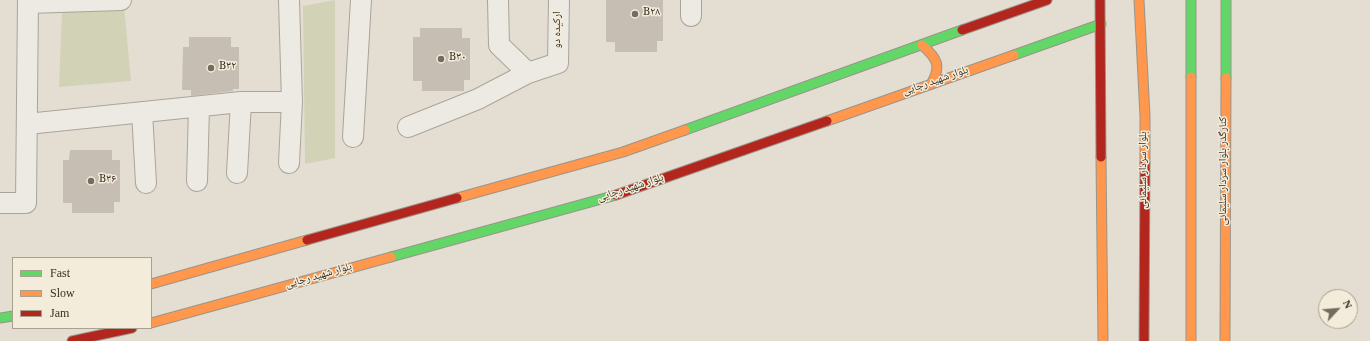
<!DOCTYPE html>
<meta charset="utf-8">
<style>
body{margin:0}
#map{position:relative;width:1370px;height:341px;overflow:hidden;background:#e4ded2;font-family:Georgia,serif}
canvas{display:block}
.legend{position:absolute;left:12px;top:257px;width:140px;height:72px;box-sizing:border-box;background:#f3ecda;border:1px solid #a9a091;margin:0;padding:5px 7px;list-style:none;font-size:12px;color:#392e23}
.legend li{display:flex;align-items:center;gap:8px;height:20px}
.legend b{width:20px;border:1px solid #a9a091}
.north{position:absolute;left:1318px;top:289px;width:40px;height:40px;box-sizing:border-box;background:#f3ecda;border:1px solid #a9a091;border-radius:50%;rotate:64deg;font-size:11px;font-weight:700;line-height:16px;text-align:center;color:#392e23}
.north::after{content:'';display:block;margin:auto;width:14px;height:18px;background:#756c60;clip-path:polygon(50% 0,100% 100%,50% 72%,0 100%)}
</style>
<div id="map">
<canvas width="1370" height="341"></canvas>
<ul class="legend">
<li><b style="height:5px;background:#63d668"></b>Fast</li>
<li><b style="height:5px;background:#ff974d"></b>Slow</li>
<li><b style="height:5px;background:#b3261e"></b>Jam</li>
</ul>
<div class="north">N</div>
</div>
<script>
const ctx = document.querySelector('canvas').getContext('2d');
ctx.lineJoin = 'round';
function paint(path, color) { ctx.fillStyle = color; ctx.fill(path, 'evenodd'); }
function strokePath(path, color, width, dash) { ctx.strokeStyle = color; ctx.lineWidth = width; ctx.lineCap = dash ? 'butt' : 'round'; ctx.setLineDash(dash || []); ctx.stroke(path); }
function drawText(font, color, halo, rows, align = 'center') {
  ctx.font = font + ' Georgia,"Noto Naskh Arabic",serif'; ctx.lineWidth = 3; ctx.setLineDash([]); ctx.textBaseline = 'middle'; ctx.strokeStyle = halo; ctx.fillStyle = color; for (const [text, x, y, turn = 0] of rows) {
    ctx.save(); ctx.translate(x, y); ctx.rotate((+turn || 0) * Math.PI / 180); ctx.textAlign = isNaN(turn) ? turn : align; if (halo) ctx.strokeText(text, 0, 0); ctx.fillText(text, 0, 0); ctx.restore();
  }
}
const green = new Path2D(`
 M335,0V158L305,164L303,6Z
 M124,6L131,81L59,87L62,11Z`);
const building = new Path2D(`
 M606,0H663V41H657V52H615V42H606Z
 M420,28H462V38H470V80H464V91H422V81H413V37H420Z
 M189,37H231V47H239V89H233V91L191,96V90H182L183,47H189Z
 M70,150H112V160H120V202H114V213H72V203H63V160H69Z`);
const street = new Path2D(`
 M289,0L292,102L289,163
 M498,0L499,45L528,73L558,63L559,0
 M28,3L121,0
 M691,16V0
 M142,112L146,183
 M27,124L241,102H292
 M408,127L478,99L528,73
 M353,137L361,0
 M237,173L241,102
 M197,181L199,107
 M0,203H26L28,0`);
const fast = new Path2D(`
 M1014,55L1101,24
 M1191,77V0
 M1226,78V0
 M685,130L962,30
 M391,257L616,195
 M0,318L13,316`);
const slow = new Path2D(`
 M1139,0L1145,116V163
 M922,45C937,58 942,66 931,84
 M1191,77V341
 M827,121L1014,55
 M1101,157L1103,341
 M457,198L623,152L685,130
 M151,284L307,240
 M151,323L391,257
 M1225,341L1226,78`);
const jam = new Path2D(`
 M1100,0L1101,157
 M962,30L1047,0
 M616,195L827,121
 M307,240L457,198
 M72,341L132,328
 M1144,341L1145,163`);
const markers = [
 [635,14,4,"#756c60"],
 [441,59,4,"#756c60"],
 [211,68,4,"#756c60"],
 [91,181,4,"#756c60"]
];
const poiNames = [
 ["B۲۸",643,14],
 ["B۳۰",449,59],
 ["B۳۲",219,68],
 ["B۳۶",99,181]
];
const streetNames = [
 ["ارکیده دو",559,30,-90],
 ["بلوار شهید رجایی",936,82,-19],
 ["بلوار سردار سلیمانی",1145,170,-90],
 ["کنارگذر بلوار سردار سلیمانی",1225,171,-90],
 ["بلوار شهید رجایی",631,189,-18],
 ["بلوار شهید رجایی",319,277,-16]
];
paint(green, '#d2d2b6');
paint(building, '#c7beb3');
strokePath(street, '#aaa49a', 22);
strokePath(fast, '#9a948a', 11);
strokePath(slow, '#9a948a', 11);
strokePath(jam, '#9a948a', 11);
strokePath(street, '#eceae3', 20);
strokePath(fast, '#63d668', 9);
strokePath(slow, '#ff974d', 9);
strokePath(jam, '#b3261e', 9);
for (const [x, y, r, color] of markers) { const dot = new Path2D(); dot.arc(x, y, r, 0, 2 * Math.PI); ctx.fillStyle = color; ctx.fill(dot); strokePath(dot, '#f3ecda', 1.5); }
drawText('11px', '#392e23', '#f3ecda', poiNames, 'left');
drawText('11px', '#392e23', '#f3ecda', streetNames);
</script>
